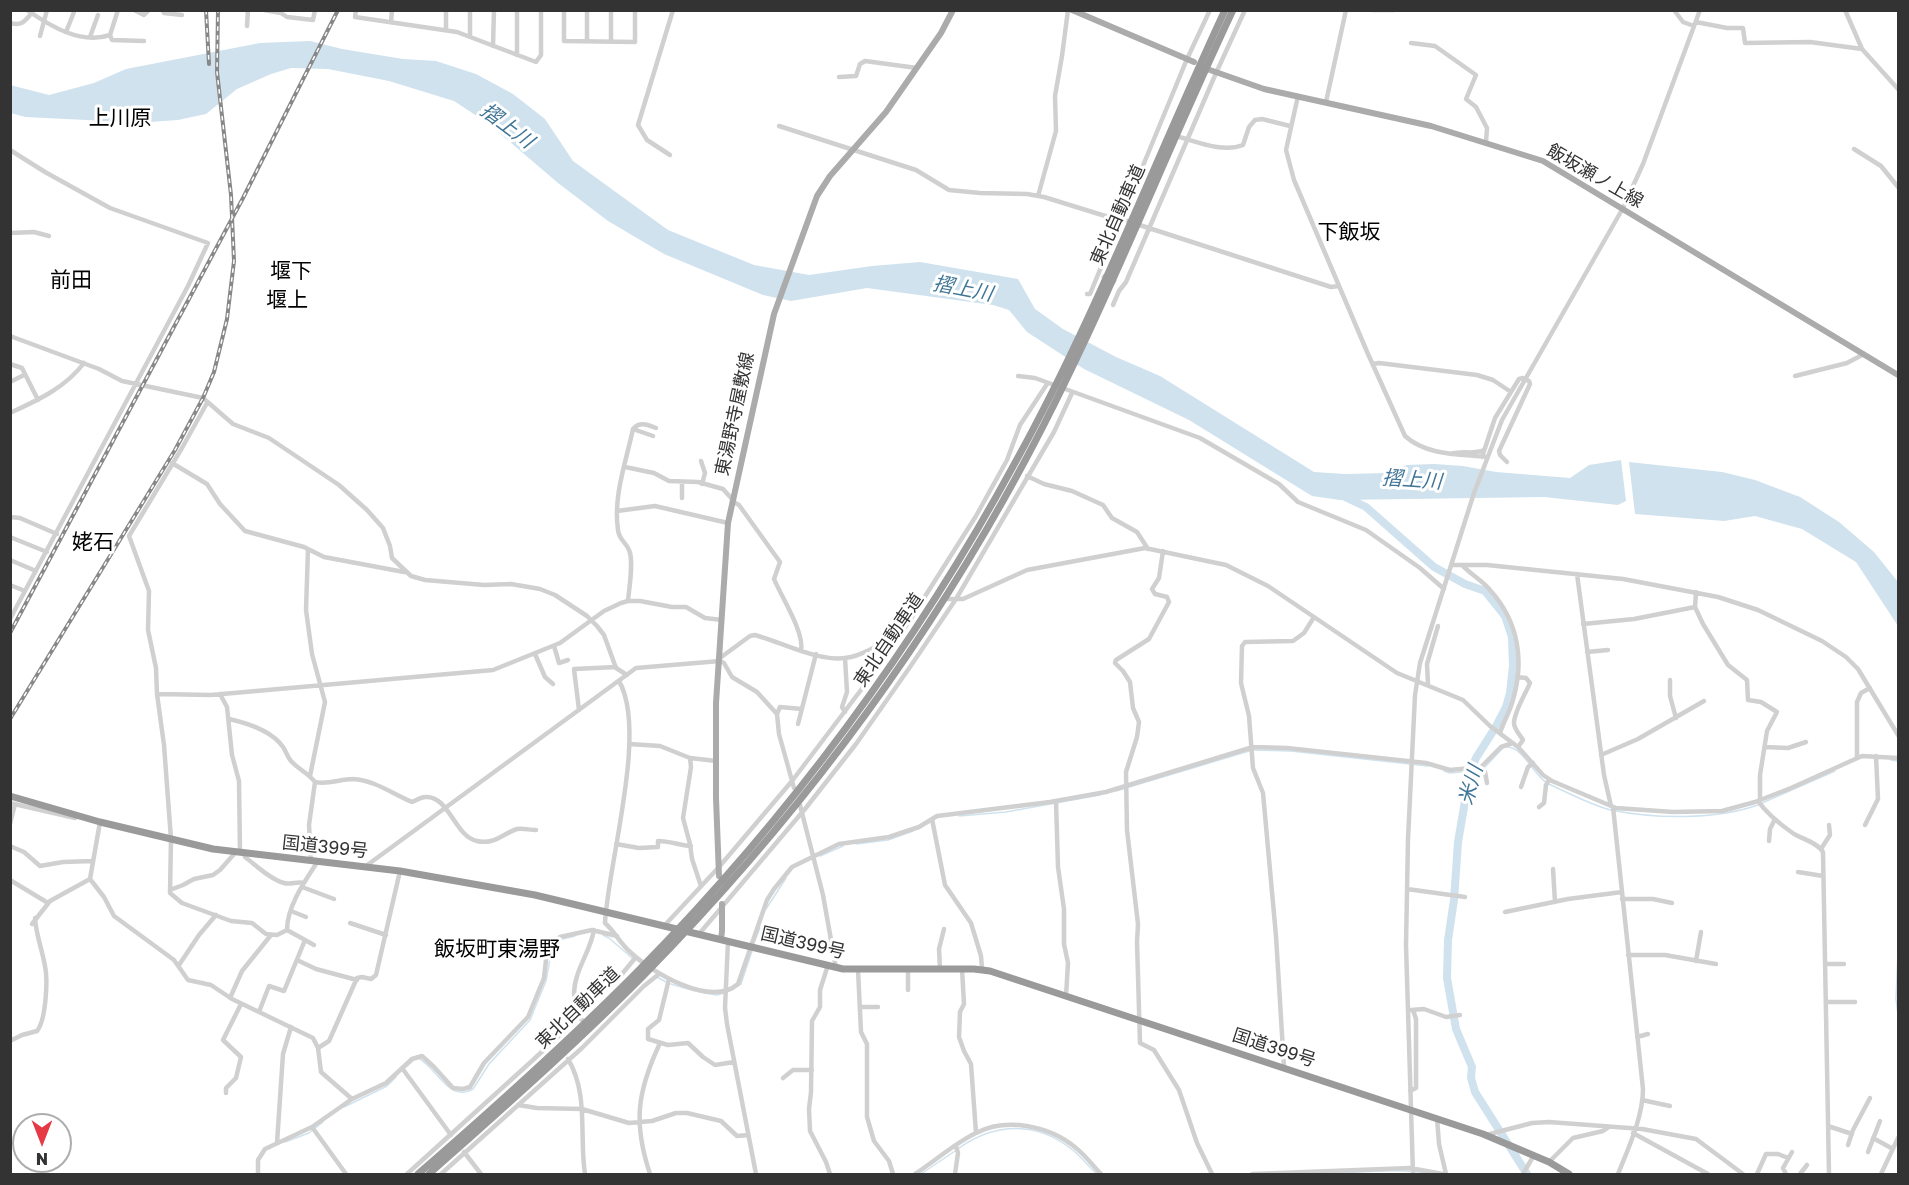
<!DOCTYPE html>
<meta charset="utf-8">
<style>
body{margin:0}
#map{position:relative;width:1909px;height:1185px;overflow:hidden;background:#fff;font-family:"Golos Text",sans-serif}
canvas{display:block}
.frame{position:absolute;inset:0;border:12px solid #333;pointer-events:none}
.north{position:absolute;left:12px;top:1113px;width:60px;height:60px;box-sizing:border-box;background:#fff;border:2px solid #adadad;border-radius:50%;rotate:180deg;font-size:16px;font-weight:700;line-height:24px;text-align:center;color:#333}
.north::after{content:'';display:block;margin:auto;width:21px;height:27px;background:#e63946;clip-path:polygon(50% 0,100% 100%,50% 72%,0 100%)}
</style>
<div id="map">
<canvas width="1909" height="1185"></canvas>
<div class="frame"></div>
<div class="north">N</div>
</div>
<script>
const ctx = document.querySelector('canvas').getContext('2d');
ctx.lineJoin = 'round';
function paint(path, color) { ctx.fillStyle = color; ctx.fill(path, 'evenodd'); }
function strokePath(path, color, width, dash) { ctx.strokeStyle = color; ctx.lineWidth = width; ctx.lineCap = dash ? 'butt' : 'round'; ctx.setLineDash(dash || []); ctx.stroke(path); }
function drawText(font, color, halo, rows, align = 'center') {
  ctx.font = font + ' "Golos Text","Noto Sans JP",sans-serif'; ctx.lineWidth = 6; ctx.setLineDash([]); ctx.textBaseline = 'middle'; ctx.strokeStyle = halo; ctx.fillStyle = color; for (const [text, x, y, turn = 0] of rows) {
    ctx.save(); ctx.translate(x, y); ctx.rotate((+turn || 0) * Math.PI / 180); ctx.textAlign = isNaN(turn) ? turn : align; if (halo) ctx.strokeText(text, 0, 0); ctx.fillText(text, 0, 0); ctx.restore();
  }
}
const water = new Path2D(`
 M310,41L342,49L403,59L436,61L476,74L513,94L545,119L573,161L668,230L754,265L809,275L872,266L920,262L1018,279L1035,309L1063,329L1116,357L1160,376L1314,472L1345,474L1387,473L1407,465L1434,464L1463,466L1496,472L1570,478L1589,465L1621,460L1626,501L1618,505L1544,497L1340,500L1312,496L1189,420L1084,369L1027,332L1009,310L993,305L867,288L791,301L763,295L664,254L608,221L558,183L489,124L454,101L389,81L328,69L291,68L271,74L237,89L206,114L178,120L136,123L86,120L25,117L11,113L10,85L49,95L94,83L126,69L260,43Z
 M1629,462L1722,472L1755,480L1800,497L1839,522L1874,552L1898,582V626L1856,562L1802,529L1755,516L1724,521L1635,514Z`);
const stream = new Path2D(`
 M1507,747C1523,747 1533,774 1547,783C1564,791 1593,806 1611,810C1656,819 1715,820 1758,805
 M1254,750L1291,751L1428,766
 M1891,760L1898,761
 M1485,767L1502,749
 M1444,771L1450,773L1481,770
 M1116,791L1249,751
 M1762,803L1835,771
 M959,816L1006,812L1100,795
 M856,844L888,840L913,831
 M820,856L843,846
 M766,909L786,878
 M603,935L609,938L632,958
 M559,940L575,936
 M754,943L760,928
 M1898,952L1896,999L1898,1015
 M657,977L666,982
 M671,984L695,991
 M729,991L741,984L752,951
 M699,992L717,995L724,993
 M418,1058C437,1067 448,1103 473,1089L489,1064L530,1020L546,981L552,947
 M406,1067L414,1060
 M344,1107L387,1086L396,1077
 M285,1142L309,1133L323,1122
 M959,1148C996,1122 1038,1121 1074,1151C1082,1158 1089,1167 1097,1174
 M921,1174L955,1151
 M1323,1174C1356,1173 1399,1167 1431,1174`);
const river = new Path2D(`
 M1343,496L1366,507L1434,567L1465,584L1485,591L1505,616L1512,637L1513,666L1510,693L1506,707L1495,728L1476,758L1470,772L1458,842L1454,900L1448,940L1447,978L1456,1029L1472,1067L1471,1078L1475,1092L1527,1174`);
const minorTunnel = new Path2D(`
 M1102,276L1116,282
 M580,1018L593,1031`);
const minor = new Path2D(`
 M27,10C50,26 81,45 110,35L118,10
 M134,10L144,15L149,10
 M163,10L164,13L182,15
 M264,10L281,13L287,17L313,20L315,10
 M356,10L355,17L457,32L536,62L541,55V10
 M446,10V30
 M470,10V37
 M564,10V41L635,42V10
 M611,10V41
 M1372,10H1394
 M1674,10L1683,22L1694,26
 M1845,10L1862,49L1898,89
 M391,22L392,10
 M1696,22L1727,28H1743L1745,43L1810,42L1862,49
 M10,23C22,26 24,22 31,14
 M247,26L248,10
 M66,32L74,12
 M110,35L112,40L144,41
 M40,36L47,10
 M90,37L98,15
 M587,41V10
 M1411,43L1435,46L1476,75L1466,99L1476,107L1487,128L1486,142
 M493,46L494,10
 M517,55V10
 M839,77L856,76L860,64L865,61L917,68
 M1298,96L1286,150L1294,180L1368,354L1405,436C1427,456 1460,454 1487,457
 M1326,102L1346,10
 M779,126L916,170L949,190L980,193L1027,194L1044,197L1115,219H1121L1331,287L1339,286
 M1179,137C1198,142 1223,153 1243,145L1249,127L1255,120L1262,119L1290,126
 M1854,149L1881,166L1898,187
 M10,150L45,172L110,208L208,243L188,286L10,619
 M670,155L647,140L638,125L673,10
 M1038,196L1056,131L1055,96L1062,56L1068,10
 M10,233L34,232L49,236
 M1087,294H1090L1187,59L1210,10
 M1113,305L1119,291L1126,282L1216,73L1245,10
 M10,336L99,369L122,381L203,398L233,424L269,438L339,485L367,510L383,528L390,546L392,558L411,576L425,580L484,585L511,584L540,589L555,595L587,616L597,626L604,635L616,668L627,675
 M10,364L22,368L38,400
 M1373,364L1379,363L1477,375L1493,380L1511,392
 M1018,376L1035,378L1200,438L1279,484L1298,502L1366,530L1420,568L1444,589
 M1795,376L1847,363L1864,354
 M10,382L24,375
 M207,403L182,448L129,536L149,591L148,630L156,668L157,694L164,745L171,839L170,893L182,903L231,921L252,923L266,934L277,935L287,930
 M10,413C38,400 65,388 84,363
 M633,429L653,436
 M1451,454C1462,450 1474,455 1484,450
 M1482,457L1495,418L1519,379L1523,378L1529,381L1530,384L1499,451L1500,455L1507,462
 M701,461L705,473L702,484
 M172,463L207,484L220,504L245,531L304,547L324,557L404,572
 M625,467L654,473L669,481L698,482L723,489L732,499
 M1027,476L1044,484L1072,491L1103,505L1112,518L1137,532L1148,549
 M682,482V498
 M732,501L739,505L780,562L774,579C781,596 805,633 801,651
 M617,511L655,506L728,523
 M10,517L20,518L57,534
 M10,537L47,552
 M308,549L306,610L312,654L325,702L310,776
 M1163,551L1159,578L1152,589L1155,594L1167,597L1169,602L1149,639L1116,660L1115,663L1123,671L1130,682L1133,708L1139,722L1137,737L1126,772L1127,830L1138,924L1137,942L1140,1043L1154,1050L1179,1090L1197,1143L1212,1174
 M10,560L36,571
 M1451,565H1487L1623,579L1718,597L1758,610L1822,641L1846,657L1858,669L1898,735
 M1462,565C1470,574 1482,580 1490,590C1519,622 1525,662 1512,703C1509,713 1503,723 1500,733
 M1577,574L1604,775L1611,806
 M10,585L25,591
 M1696,592L1695,607L1703,624L1728,665L1747,680L1748,700L1761,702L1777,712L1767,731L1760,775V800
 M948,599H963L1027,570L1145,548L1226,565L1268,586L1397,673L1463,700L1490,726L1518,747L1543,775L1552,781L1616,808L1673,812L1722,811L1755,802L1791,788L1862,756L1898,758
 M628,601C629,589 634,561 629,550C626,542 619,540 618,530C613,496 626,462 633,429C640,421 648,425 656,428
 M1583,624L1634,619L1695,607
 M554,646L559,663L568,660
 M1587,652L1608,650
 M535,654L545,677L553,684
 M720,658L750,636L755,635C784,643 821,664 851,657C866,654 884,641 898,636
 M1517,677L1526,678L1530,683C1526,693 1514,712 1514,723C1514,729 1520,735 1523,740L1518,747
 M1670,680V696L1676,718
 M619,681C648,731 608,863 605,923C615,932 620,943 629,951C651,972 710,1008 738,984L767,900L774,889L792,867L839,844L889,837L919,827L937,816L1050,802L1106,792L1253,747L1287,748L1426,763L1450,770L1481,767L1501,747L1513,743
 M1428,685L1427,664L1438,626
 M157,694L211,695L493,670L560,643L604,611L621,603L628,601H640L672,607H686L705,618L722,620
 M220,694L227,707L232,755L239,781L240,853
 M579,710L574,669L616,667
 M845,712L842,707L847,692L845,658
 M777,714L780,707L802,709
 M229,719C247,723 272,731 283,747C287,753 288,759 293,763C300,770 309,774 315,782C328,785 340,779 353,779C374,780 393,794 412,802C416,801 420,797 425,797C449,795 455,837 477,841C494,845 502,834 517,829C523,828 530,830 536,830
 M798,724L816,654
 M629,744L660,746L690,758L716,761
 M1765,747L1788,748L1806,742
 M1601,755L1638,739L1704,701
 M1857,757V702L1861,693L1870,688
 M690,758L691,767L683,818L690,844L692,859L701,886
 M1481,767L1485,772L1487,783
 M1521,787L1528,767L1533,763
 M1056,801L1058,867L1064,909V944L1068,963L1066,996
 M1758,801C1767,814 1781,825 1794,834C1803,839 1818,843 1823,852L1829,1174
 M10,803L75,818
 M800,805L823,895L836,968
 M1539,807L1544,803L1546,785L1549,780
 M1613,807L1643,1089C1643,1117 1628,1149 1618,1174
 M932,819L945,885L971,923L981,956L982,969
 M10,824L15,804
 M1865,825L1878,799L1876,756
 M1769,841L1770,829L1775,819
 M616,844L639,848L658,847V841C669,841 679,845 691,846
 M10,846L24,852L40,866L63,862L93,861
 M1821,849L1830,835L1829,825
 M244,854L245,857C257,866 270,879 284,883C291,885 297,881 304,883
 M311,860L309,825L315,782
 M366,866L636,668L720,661L724,663L732,677L757,692L777,714L779,734L794,788
 M1553,869L1555,902
 M1798,872L1823,876
 M90,879L104,897L114,916L174,960L188,980L211,985L232,999L313,1038L318,1048L321,1072L352,1099
 M10,880L48,903
 M302,887L334,899
 M1407,889L1465,897
 M170,890L183,885L194,879L213,875L220,870L235,853
 M1622,899H1653L1672,903
 M291,911L306,917
 M1505,912L1568,899L1622,892
 M350,923L386,935
 M32,924L50,901L90,879L100,822
 M664,926L719,867L792,781L867,682L910,620L976,516L1007,460L1020,425L1047,384
 M699,934L805,809L856,744L910,667L956,599L1054,432L1072,393
 M305,940L314,945
 M728,941L725,1008L727,1024L756,1174
 M1628,955H1665L1716,964
 M297,960L316,969L357,980
 M1696,961L1701,932
 M1825,964H1844
 M179,965L199,935L216,915
 M828,965L820,990V1007L812,1021L811,1092L809,1109L810,1131L826,1162L830,1174
 M908,969V990
 M940,969L939,949L944,929
 M962,969L964,1004L960,1012L959,1037L964,1051L971,1064L976,1133
 M858,970L861,1032L867,1044V1117L874,1141L889,1161L893,1174
 M669,979L659,1020L648,1029V1039L668,1045L688,1043L703,1057L715,1065L734,1062
 M230,998L242,971L271,935
 M1826,1002H1855
 M860,1007H878
 M1411,1010L1424,1009L1446,1017L1460,1015
 M259,1012L269,986L284,991L305,940L287,930C287,906 305,881 318,861
 M579,1012C579,1005 575,1000 574,994C574,971 590,953 594,930
 M1637,1037L1648,1034
 M10,1041L22,1035L37,1031C46,1020 48,980 45,966C42,949 36,935 35,918
 M318,1048L329,1041L357,978L362,977L371,979L376,975L400,871
 M568,1059C589,1094 579,1136 585,1174
 M1284,1067L1276,936L1263,793L1253,768L1249,716L1241,683L1242,646L1245,642L1293,641L1304,633L1314,617
 M402,1068L451,1135
 M783,1078L793,1070H812
 M1410,1091L1416,1088V1019L1413,1010
 M226,1093V1088L236,1078L241,1057L223,1040L241,1004
 M1642,1100L1670,1106
 M518,1105L537,1108L582,1109L629,1123L652,1121L676,1113H687L721,1121L737,1136L748,1135
 M1437,1118L1439,1144L1446,1174
 M1828,1126L1852,1134
 M312,1127L346,1174
 M1633,1133L1708,1174
 M1486,1135L1532,1123L1549,1122L1642,1129L1696,1139L1743,1174
 M1873,1138L1893,1149
 M277,1143L283,1054L291,1027
 M1848,1145L1853,1130L1870,1098
 M464,1152L481,1174
 M1868,1152L1880,1121
 M1549,1162L1573,1138L1603,1131L1609,1127
 M258,1174V1160L265,1149L312,1127L352,1099L386,1083L412,1059L422,1056L434,1067L453,1088L463,1089L470,1087L484,1063L528,1017L544,978L547,951L552,943L560,937L592,930L617,936
 M407,1174L533,1060L566,1029L579,1012L622,974L636,957
 M441,1174L582,1048L644,986L659,974
 M650,1174C633,1123 637,1092 660,1043
 M915,1174C935,1161 955,1143 976,1133C1007,1117 1050,1126 1076,1148C1085,1155 1093,1166 1101,1174
 M955,1174L958,1153L956,1146
 M1252,1174L1410,1168L1443,1174
 M1413,1174L1406,945L1408,839L1415,695L1420,663L1474,493L1502,420L1623,208L1643,164L1700,10
 M1523,1174L1534,1155
 M1757,1174L1766,1154H1778L1788,1158
 M1786,1174L1783,1168L1792,1152
 M1800,1174L1807,1165
 M1881,1174L1898,1138`);
const major = new Path2D(`
 M1072,10L1194,62
 M1210,70L1264,89L1431,126L1543,161L1898,375
 M719,876L716,798V703L728,523L774,314L817,196L830,176L886,112L941,33L953,10
 M721,939L722,931V904`);
const highway = new Path2D(`
 M10,796L100,822L213,849L400,871L535,895L843,969H974L990,971L1483,1134L1549,1162L1569,1174
 M418,1174C494,1108 569,1041 640,969C788,818 915,647 1016,461C1096,316 1155,160 1225,10
 M429,1174C502,1109 576,1044 645,974C784,832 907,672 1004,499C1093,342 1156,173 1233,10`);
const rail = new Path2D(`
 M206,10L209,64
 M10,633L243,198L338,10
 M10,719L175,450L203,398L214,372L227,319L234,261L231,195L217,72L218,10`);
const streetNames = [
 ["飯坂瀬ノ上線",1595,176,30],
 ["東北自動車道",1118,215,-66],
 ["東湯野寺屋敷線",735,414,-78],
 ["東北自動車道",889,640,-56],
 ["国道399号",325,847,6],
 ["国道399号",803,943,13],
 ["東北自動車道",578,1008,-44],
 ["国道399号",1274,1048,18]
];
const waterNames = [
 ["摺上川",507,126,37],
 ["摺上川",963,289,11],
 ["摺上川",1412,480,4],
 ["米川",1471,785,-74]
];
const quarterNames = [
 ["上川原",120,118],
 ["下飯坂",1349,232],
 ["堰下",291,271],
 ["前田",71,280],
 ["堰上",287,300],
 ["姥石",93,542],
 ["飯坂町東湯野",497,949]
];
paint(water, '#cfe2ee');
strokePath(stream, '#cfe2ee', 1.5);
strokePath(river, '#cfe2ee', 8);
strokePath(minorTunnel, '#d6d6d6', 4.5, [4.5, 2]);
strokePath(minor, '#d0d0d0', 4.5);
strokePath(major, '#ababab', 6);
strokePath(highway, '#9a9a9a', 7);
strokePath(rail, '#888', 4);
strokePath(rail, '#fff', 1.5, [4.5]);
drawText('18px', '#333', '#fff', streetNames);
drawText('italic 20px', '#3f7597', '#fff', waterNames);
drawText('21px', '#000', '#fff', quarterNames);
</script>
